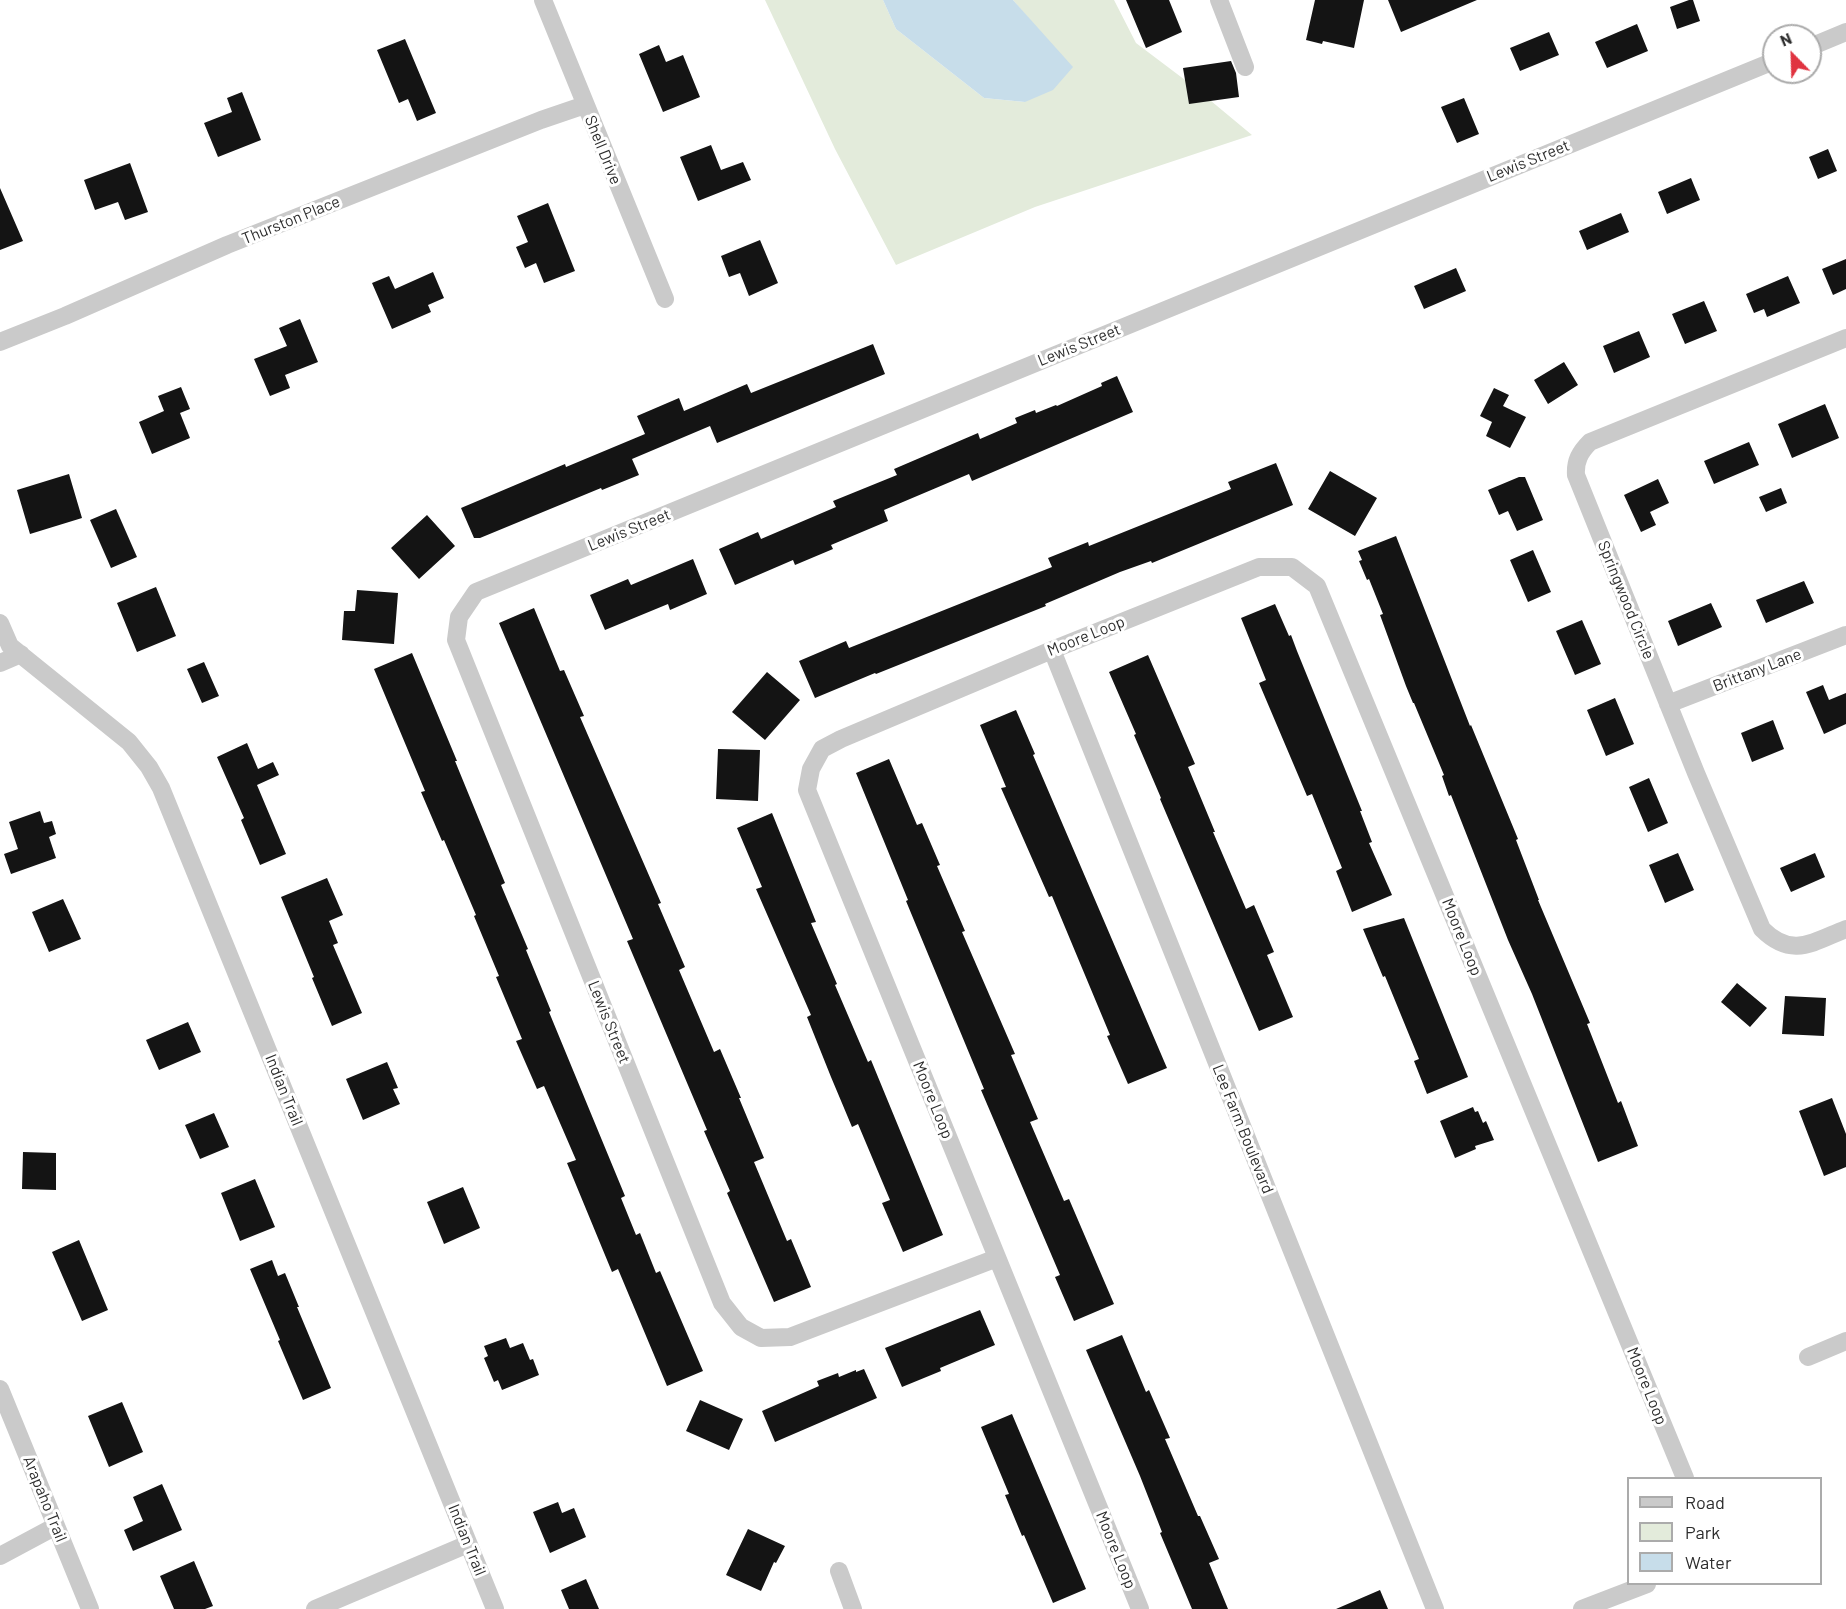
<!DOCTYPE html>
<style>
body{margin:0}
#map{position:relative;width:1846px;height:1609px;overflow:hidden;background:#fff;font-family:Barlow,sans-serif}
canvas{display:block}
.legend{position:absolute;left:1627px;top:1477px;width:195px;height:108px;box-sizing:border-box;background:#fff;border:2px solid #ababab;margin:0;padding:8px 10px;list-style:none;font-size:18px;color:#2d2d2d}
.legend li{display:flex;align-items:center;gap:12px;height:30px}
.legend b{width:30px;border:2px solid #ababab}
.north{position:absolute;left:1762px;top:24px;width:60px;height:60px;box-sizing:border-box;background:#fff;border:2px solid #ababab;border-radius:50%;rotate:337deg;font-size:16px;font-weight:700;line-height:24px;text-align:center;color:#2d2d2d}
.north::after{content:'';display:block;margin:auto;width:21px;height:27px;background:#e03340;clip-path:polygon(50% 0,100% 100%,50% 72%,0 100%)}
</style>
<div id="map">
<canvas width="1846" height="1609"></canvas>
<ul class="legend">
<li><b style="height:8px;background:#cacaca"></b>Road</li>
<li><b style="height:16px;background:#e3ebdb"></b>Park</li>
<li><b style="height:16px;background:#c7ddea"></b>Water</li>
</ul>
<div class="north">N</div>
</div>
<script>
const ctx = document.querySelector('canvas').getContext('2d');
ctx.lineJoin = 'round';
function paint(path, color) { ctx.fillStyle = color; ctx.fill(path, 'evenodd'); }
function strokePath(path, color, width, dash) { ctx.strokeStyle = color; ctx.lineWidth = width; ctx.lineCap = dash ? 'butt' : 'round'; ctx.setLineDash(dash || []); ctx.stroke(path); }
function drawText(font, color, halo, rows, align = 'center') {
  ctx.font = font + ' Barlow,sans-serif'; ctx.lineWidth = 6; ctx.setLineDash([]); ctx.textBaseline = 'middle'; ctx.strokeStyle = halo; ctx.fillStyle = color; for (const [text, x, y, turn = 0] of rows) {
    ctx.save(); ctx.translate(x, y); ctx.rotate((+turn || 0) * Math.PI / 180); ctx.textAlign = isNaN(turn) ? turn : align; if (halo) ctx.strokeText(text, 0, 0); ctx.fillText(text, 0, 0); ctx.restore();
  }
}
const green = new Path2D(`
 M765,0H883L896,29L984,98L1025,102L1040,32L1013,0H1114L1136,43L1193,86L1252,135L1035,207L896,265L835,149Z`);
const water = new Path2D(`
 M883,0H1013L1073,67L1053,90L1025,102L984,98L896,29Z`);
const building = new Path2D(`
 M1126,0H1169L1182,32L1146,48Z
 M1315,0H1364L1354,48L1323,41L1322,44L1306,40Z
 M1388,0H1477L1401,32Z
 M1689,0H1693L1700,21L1677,29L1670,7Z
 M1637,24L1648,51L1607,68L1595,42Z
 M1549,32L1559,55L1520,71L1510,48Z
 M405,39L436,113L417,121L408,99L399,103L377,50Z
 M659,45L666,62L683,55L700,97L663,112L639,54Z
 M1231,61L1236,73L1239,97L1189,104L1183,68Z
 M242,92L261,140L218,157L204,123L232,112L227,98Z
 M1464,98L1479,134L1457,143L1441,107Z
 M711,145L721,170L743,162L751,180L698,201L680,157Z
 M1828,149L1837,171L1818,179L1809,157Z
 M130,163L148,212L125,220L118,202L95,210L84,180Z
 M1691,178L1700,200L1667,214L1658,192Z
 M0,188L23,241L0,250Z
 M548,203L575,271L544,283L536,263L525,268L516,247L528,242L517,216Z
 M1621,213L1629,232L1587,250L1579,231Z
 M760,240L778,283L749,296L740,273L729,277L721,256Z
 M1846,259V289L1833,295L1822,269Z
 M1456,268L1466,291L1424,309L1414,286Z
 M433,272L444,298L428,305L431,312L392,329L372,283L389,276L395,289Z
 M1788,276L1800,303L1767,317L1764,309L1754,313L1746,294Z
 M1704,301L1717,331L1685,344L1672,314Z
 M300,319L318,362L285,375L290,388L270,396L254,359L287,346L279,328Z
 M1639,331L1650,357L1614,373L1603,346Z
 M873,344L885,374L717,443L710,426L632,459L639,475L602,490L601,488L480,538H474L461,508L565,464L566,467L645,434L637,416L679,398L684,411L747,384L751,393Z
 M1564,362L1578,385L1548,404L1534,380Z
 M1117,376L1133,412L972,481L969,474L884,510L888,521L831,545L833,549L795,565L793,560L735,585L719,549L758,532L761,539L836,507L833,501L897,475L894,469L978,433L980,439L1017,423L1015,418L1035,410L1036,413L1056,405L1057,406L1102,386L1101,383Z
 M181,387L190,409L180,413L190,438L152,454L139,422L164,411L158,396Z
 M1494,388L1509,395L1503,406L1526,417L1510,448L1486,436L1492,422L1480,416Z
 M1825,404L1839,438L1792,458L1778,424Z
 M1749,442L1759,465L1714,484L1704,461Z
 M1276,463L1293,505L1152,563L1151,561L1120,572L1045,604L1046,606L876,674L875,673L815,698L799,661L846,641L849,648L1052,567L1048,558L1088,542L1089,546L1231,489L1228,482Z
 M1330,471L1377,498L1355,536L1308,509Z
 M69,474L82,518L30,534L17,490Z
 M1519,477H1525L1543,520L1517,531L1508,511L1499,515L1488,490Z
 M1658,479L1669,503L1650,512L1656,525L1641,532L1624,495Z
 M1781,488L1787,503L1766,512L1759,497Z
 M116,509L137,557L111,568L90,520Z
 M427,515L455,546L419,579L391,548Z
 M1396,536L1470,726L1471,725L1518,839L1516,840L1539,900H1538L1590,1023L1587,1024L1618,1103L1621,1101L1638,1146L1598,1162L1532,994L1508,940L1451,795L1449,796L1442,776L1444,775L1414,703H1413L1406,686L1380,615L1383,614L1369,579L1367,580L1359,561L1362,560L1358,551Z
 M1533,550L1551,592L1528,602L1510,560Z
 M693,559L707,594L670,610L668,604L605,630L590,595L628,579L631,585Z
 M1804,581L1814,603L1766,623L1756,600Z
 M156,587L176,636L137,652L117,603Z
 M357,590L398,593L394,644L342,640L344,611H355Z
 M1711,603L1722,627L1678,646L1668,621Z
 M1275,604L1289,636L1291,635L1297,651L1362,811H1360L1372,842L1369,843L1392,895L1352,912L1336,871L1342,868L1312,794L1307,796L1259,683L1266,680L1241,618Z
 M534,608L560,671L564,670L584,716L580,717L661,903L658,904L685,967L679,970L714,1052L720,1049L741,1098H739L764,1158L754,1162L787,1241L791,1239L811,1287L774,1302L727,1193L730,1191L704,1131L707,1130L627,941L633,939L499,623Z
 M1582,620L1601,664L1575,675L1556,631Z
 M412,653L457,761H455L505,883L501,885L528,949L526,950L551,1011L549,1012L625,1196L621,1198L636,1235L640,1233L656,1273L660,1271L703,1371L667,1386L618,1269L612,1272L567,1163L576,1160L544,1086L537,1089L516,1041L522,1039L496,977L499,976L474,916L476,915L444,840L442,841L421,792L425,791L374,669Z
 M1148,655L1195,764L1188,767L1215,832H1213L1246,909L1254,905L1274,952L1267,955L1293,1017L1259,1031L1160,799L1161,798L1134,735L1136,734L1109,672Z
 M204,662L219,696L202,703L187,669Z
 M767,672L800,700L765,740L732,712Z
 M1823,685L1829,700L1846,693V724L1824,734L1806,692Z
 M1615,698L1634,744L1606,756L1587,710Z
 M1016,710L1035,754L1033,755L1167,1068L1128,1084L1107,1036L1110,1035L1052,896L1049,897L1001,788L1006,787L980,725Z
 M1773,720L1784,749L1752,762L1741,733Z
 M247,743L258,769L273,762L279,775L257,785L286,854L260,865L241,820L244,818L217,757Z
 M718,749L760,750L758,801L716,799Z
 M889,759L917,825L922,823L940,865L937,866L965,931L962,932L1015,1054L1011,1055L1038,1119L1030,1122L1064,1201L1069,1199L1114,1304L1074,1321L1055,1277L1060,1275L981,1090L984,1089L906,901L908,900L856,773Z
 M1649,778L1668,823L1648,832L1629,787Z
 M40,811L44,823L52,821L56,834L49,837L56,858L11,874L4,854L18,849L9,822Z
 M772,813L816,922L811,923L837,984L835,985L868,1062L871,1060L943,1235L903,1252L882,1203L890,1200L858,1124L852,1127L831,1077L807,1017L811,1015L756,889L762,887L737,828Z
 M1678,853L1694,890L1665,903L1649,865Z
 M1815,853L1825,877L1791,892L1780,868Z
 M327,878L343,915L329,921L338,943L333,945L362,1013L332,1026L312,978L314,977L281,897Z
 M63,899L81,939L49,952L32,912Z
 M1404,918L1468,1077L1427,1094L1414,1061L1419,1059L1385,976L1383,977L1363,929Z
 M1737,983L1767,1008L1750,1027L1721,1002Z
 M1785,996L1826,998L1824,1036L1782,1034Z
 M188,1022L201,1052L159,1070L146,1040Z
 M387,1062L398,1088L393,1089L400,1104L363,1120L346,1079Z
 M1832,1098L1846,1134V1167L1824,1176L1799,1111Z
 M1473,1107L1475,1112L1478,1111L1483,1123L1486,1121L1494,1140L1475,1146L1476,1149L1455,1158L1440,1121Z
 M214,1113L229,1147L200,1159L185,1125Z
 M23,1152L56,1153V1190L22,1189Z
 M255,1179L275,1227L240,1241L221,1193Z
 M463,1187L480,1228L444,1244L427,1202Z
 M79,1240L108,1310L82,1321L52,1252Z
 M272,1260L278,1276L285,1273L299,1307H297L331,1388L303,1400L278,1341L280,1340L250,1269Z
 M980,1310L995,1345L940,1368L941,1371L902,1387L885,1348Z
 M1122,1335L1146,1392L1149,1390L1170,1438L1165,1439L1198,1516H1200L1219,1559L1209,1563L1228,1609H1192L1160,1533L1162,1532L1140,1476L1086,1350Z
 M506,1338L510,1348L523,1343L530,1360L533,1359L539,1375L502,1390L498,1380L494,1382L484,1358L488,1356L484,1346Z
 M864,1369L877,1398L775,1442L762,1411L819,1386L817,1381L838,1373L839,1377L856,1370V1372Z
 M700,1400L743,1419L729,1450L686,1431Z
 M122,1402L143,1452L109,1467L88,1416Z
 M1012,1414L1086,1589L1053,1603L1024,1535L1022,1536L1005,1495L1009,1494L981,1427Z
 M162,1484L182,1530L133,1551L124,1530L143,1521L133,1497Z
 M558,1502L562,1513L574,1508L586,1537L550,1553L533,1512Z
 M748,1529L785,1546L776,1563L774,1562L761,1591L726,1575Z
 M194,1561L213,1606L205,1609H174L160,1576Z
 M586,1579L599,1609H569L561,1590Z
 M1380,1590L1388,1609H1336Z`);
const minor = new Path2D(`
 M543,0L665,299
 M1219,0L1245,67
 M1810,47L1846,32
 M1846,338L1590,442C1580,452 1575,461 1576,475L1696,773L1762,929C1792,959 1813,942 1846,929
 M0,342L65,316L227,245L541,120L585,105
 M0,623L10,646L129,742L149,767L161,788L495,1609
 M1052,650L1435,1609
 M0,663L21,654
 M1668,704L1846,635
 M997,1258L790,1337L761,1338L741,1327L722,1303L456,640L459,617L476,592L1774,61
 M1808,1357L1846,1341
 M0,1389L90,1609
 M0,1556L56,1526
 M839,1571L853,1609
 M315,1609L468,1544
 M1140,1609L807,790L811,769L822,749L841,739L1052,650L1259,567H1292L1317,586L1685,1478
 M1582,1609L1647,1584`);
const streetNames = [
 ["Shell Drive",603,150,68],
 ["Lewis Street",1528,161,-22],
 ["Thurston Place",291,220,-22],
 ["Lewis Street",1079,345,-22],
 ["Lewis Street",629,530,-22],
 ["Springwood Circle",1626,600,68],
 ["Moore Loop",1086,636,-22],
 ["Brittany Lane",1757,670,-21],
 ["Moore Loop",1462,937,68],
 ["Lewis Street",609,1022,68],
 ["Indian Trail",284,1090,68],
 ["Moore Loop",933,1100,68],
 ["Lee Farm Boulevard",1243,1129,68],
 ["Moore Loop",1647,1386,68],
 ["Arapaho Trail",45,1499,68],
 ["Indian Trail",467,1540,68],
 ["Moore Loop",1116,1550,68]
];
paint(green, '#e3ebdb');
paint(water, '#c7ddea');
paint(building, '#141414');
strokePath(minor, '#cacaca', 18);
drawText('16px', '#2d2d2d', '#fff', streetNames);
</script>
